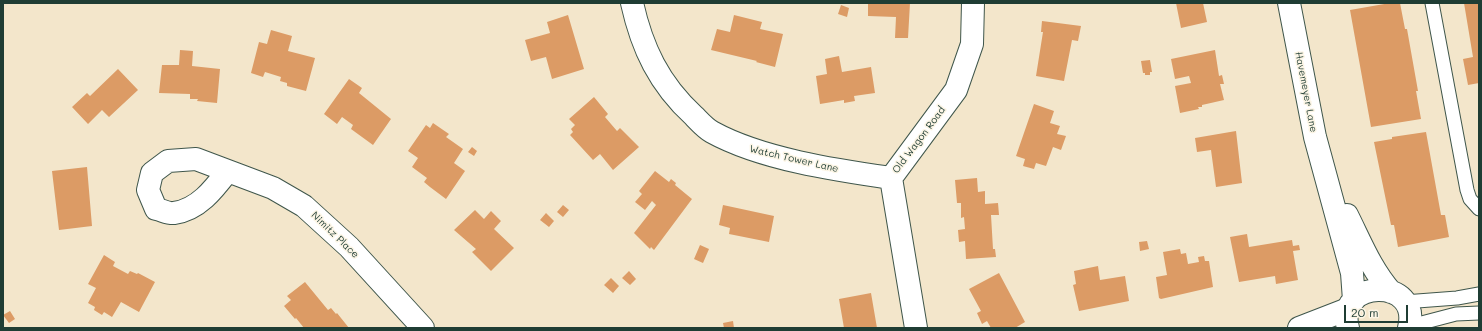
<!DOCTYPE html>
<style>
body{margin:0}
#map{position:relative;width:1482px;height:331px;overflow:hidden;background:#f3e6cb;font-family:Mali,sans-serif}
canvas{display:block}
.frame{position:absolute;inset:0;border:4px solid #1f3d34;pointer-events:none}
.scale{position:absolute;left:1344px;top:305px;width:64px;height:18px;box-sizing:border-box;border:2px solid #1f3d34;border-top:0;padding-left:5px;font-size:12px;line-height:14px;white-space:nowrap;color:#1f3d34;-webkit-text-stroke:3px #fcf5e5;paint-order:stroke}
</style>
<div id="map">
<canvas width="1482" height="331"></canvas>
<div class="frame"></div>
<div class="scale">20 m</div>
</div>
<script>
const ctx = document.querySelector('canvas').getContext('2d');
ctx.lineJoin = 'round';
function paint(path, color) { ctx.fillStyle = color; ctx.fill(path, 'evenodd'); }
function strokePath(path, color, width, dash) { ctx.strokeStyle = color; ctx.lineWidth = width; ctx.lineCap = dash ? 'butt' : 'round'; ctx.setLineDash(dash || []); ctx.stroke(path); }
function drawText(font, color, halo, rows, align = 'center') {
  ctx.font = font + ' Mali,sans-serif'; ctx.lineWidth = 3; ctx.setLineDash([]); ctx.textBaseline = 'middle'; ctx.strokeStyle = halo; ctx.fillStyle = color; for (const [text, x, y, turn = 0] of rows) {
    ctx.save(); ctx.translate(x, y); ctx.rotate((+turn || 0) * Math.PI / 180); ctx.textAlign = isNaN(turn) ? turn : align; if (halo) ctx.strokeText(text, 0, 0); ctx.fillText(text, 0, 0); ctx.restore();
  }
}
const building = new Path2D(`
 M868,3H910L908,38H895L896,17L868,16Z
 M1176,3H1203L1207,22L1181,28Z
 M1390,3H1400L1405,29H1407L1418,91H1416L1421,119L1371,127L1350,10Z
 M1464,3H1479V83L1468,85L1463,59L1473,57Z
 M841,5L849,8L847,17L838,14Z
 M568,15L584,69L552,79L546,57L531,61L525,40L550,33L547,22Z
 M734,15L762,22L760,29L783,34L775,67L756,62L757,61L711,50L717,29L730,32Z
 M1042,21L1081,26L1078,41L1072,40L1064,81L1036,76L1043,32H1041Z
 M271,30L292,36L288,51L315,58L306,91L287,86V83L280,81L281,77L265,72L263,77L251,73L259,42L267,44Z
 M180,50L193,51L192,66L220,69L217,103L197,101L198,99H190V94L159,93L162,65H179Z
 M1215,50L1219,76L1222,75L1224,84H1220L1224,100L1202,105V107H1198L1199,109L1180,113L1175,86L1191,83L1189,76L1175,79L1171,59Z
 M839,56L842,72L871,67L875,93L854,96L855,101L844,103V100L820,104L816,76L827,74L825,59Z
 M1150,60L1152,72H1150V75H1145V73H1143L1141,61Z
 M118,69L138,90L109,117L102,110L88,124L72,107L87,93L90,96Z
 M349,79L362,88L359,93L391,119L373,145L351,129L353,125L342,117L337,124L324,114Z
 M594,97L608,114L605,117L617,131L620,128L639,147L613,170L600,154L593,160L570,135L573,132L571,129L575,125L569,119Z
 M1034,104L1054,111L1050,123L1060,126L1057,134L1066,136L1061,150L1053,147L1046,166L1036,163L1034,169L1023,166L1025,159L1016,156Z
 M433,123L449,134L446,137L463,149L454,163L465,171L446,199L430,187L424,182L427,178L412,167L418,158L408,151L426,125L430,128Z
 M1236,131L1242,183L1216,187L1211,150L1197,152L1195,138Z
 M1426,132L1441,215H1445L1449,237L1398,247L1394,225H1391L1374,142L1392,139V137Z
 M472,147L477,151L474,156L468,152Z
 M87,167L92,226L59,230L52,171Z
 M655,171L669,182L671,179L676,183L675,185L692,199L654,250L651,247L650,249L634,233L656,205L652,201L645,210L635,202L642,194L639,191Z
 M977,178L978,192L985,191V204L998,203L999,215H991L993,249H995L996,257L966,259L965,241L959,242L958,230L965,229L964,217L961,218V203H957L955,180Z
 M563,205L569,210L563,217L557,212Z
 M723,205L774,216L769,242L729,234L730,228L719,225Z
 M475,210L484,219L491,211L501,221L494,229L514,248L491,271L472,252L476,249L454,230Z
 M546,213L554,221L549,227L540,220Z
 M1247,234L1249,247L1292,240L1293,246L1299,245L1300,250L1293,251L1298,280L1276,284L1275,276L1239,282L1230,237Z
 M1147,241L1149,249L1140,251L1139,242Z
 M700,245L709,249L703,263L694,259Z
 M1180,249L1181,254L1186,253L1188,264L1199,262L1198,257L1204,256L1205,261H1209L1213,287L1161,299L1159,298L1156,277L1167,275L1163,252Z
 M104,255L115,262L113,266L128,274L130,271L137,274L138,273L155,282L139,312L121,302L112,317L104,312L102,315L94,310L95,307L88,303L96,288L88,284Z
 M1098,266L1100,280L1125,276L1129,301L1079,311L1073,285L1076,284L1074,271Z
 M629,271L636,279L630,285L622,278Z
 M999,273L1025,322L1015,328H991L987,321L982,324L977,313L981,311L969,289Z
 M611,278L619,286L613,293L604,285Z
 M305,282L328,310L331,308L336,314L337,313L349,328H304L296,318L295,319L284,306L291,300L287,296Z
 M871,293L877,328H844L839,299Z
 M10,311L15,319L9,323L3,315Z
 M733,321L734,328H724L723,323Z`);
const lane = new Path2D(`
 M1432,3L1467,190L1470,199L1479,209
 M1404,302L1457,298L1479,294
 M1410,326L1456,314L1479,313`);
const street = new Path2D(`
 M632,3C642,48 659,84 694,116C699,121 705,128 712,132C761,159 835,170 891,178
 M227,172C214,189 198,210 174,213C169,214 162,210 156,209L148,190L152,173L168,161L196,159L273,188L304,206L349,247L423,328
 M916,328L891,178L956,90L972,44L973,3
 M1299,328L1348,309`);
const secondary = new Path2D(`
 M1289,3L1315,137L1352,273L1354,300
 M1347,215C1361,243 1371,269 1391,292
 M1348,328C1334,279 1422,276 1409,328`);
const streetNames = [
 ["Havemeyer Lane",1306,92,79],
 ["Old Wagon Road",919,140,-53],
 ["Watch Tower Lane",794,159,13],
 ["Nimitz Place",335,235,44]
];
paint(building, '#dc9b65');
strokePath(lane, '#3f564b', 15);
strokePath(street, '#3f564b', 24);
strokePath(secondary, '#3f564b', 24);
strokePath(lane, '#fff', 13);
strokePath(street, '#fff', 22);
strokePath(secondary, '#fff', 22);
drawText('10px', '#1f3d34', '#fcf5e5', streetNames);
</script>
